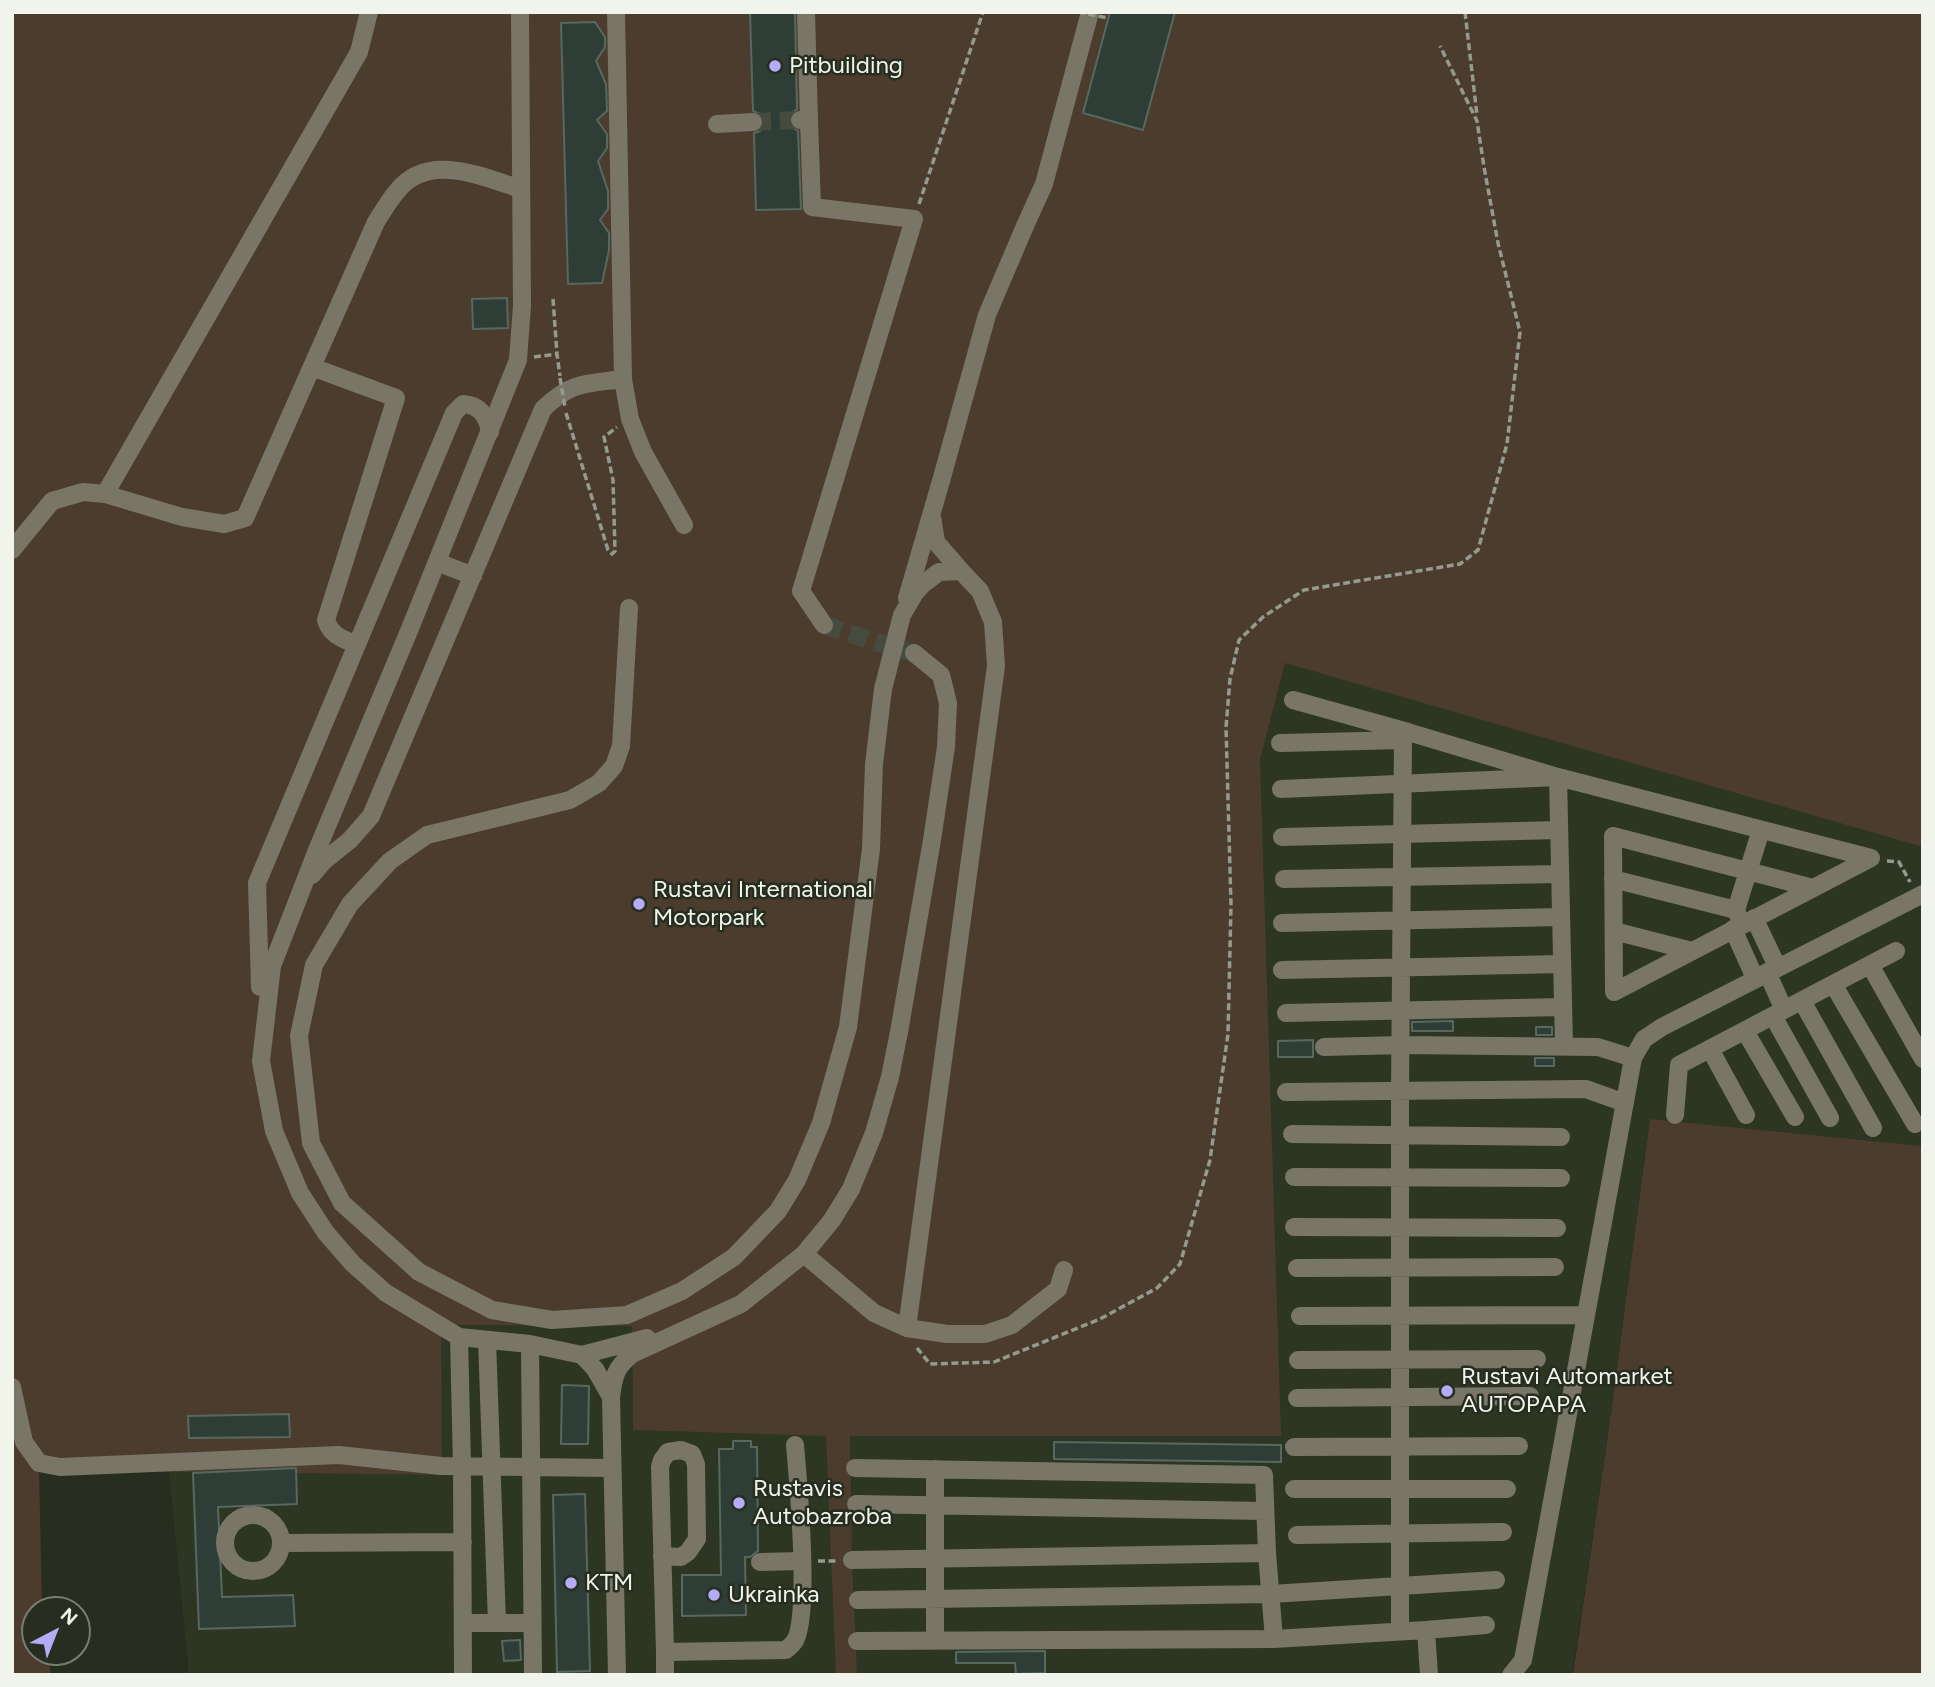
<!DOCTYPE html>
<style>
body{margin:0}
#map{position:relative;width:1935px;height:1687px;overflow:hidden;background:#272d1f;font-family:Figtree,sans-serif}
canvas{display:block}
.frame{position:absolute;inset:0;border:14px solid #f0f4eb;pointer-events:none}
.north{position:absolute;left:21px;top:1596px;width:70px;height:70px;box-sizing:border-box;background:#272d1f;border:2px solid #777d71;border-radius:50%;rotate:42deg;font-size:19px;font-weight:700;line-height:28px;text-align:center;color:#f0f4eb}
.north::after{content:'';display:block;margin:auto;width:24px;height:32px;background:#b4acf9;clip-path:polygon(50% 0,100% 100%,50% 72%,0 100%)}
</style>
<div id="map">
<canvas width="1935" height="1687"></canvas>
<div class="frame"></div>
<div class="north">N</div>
</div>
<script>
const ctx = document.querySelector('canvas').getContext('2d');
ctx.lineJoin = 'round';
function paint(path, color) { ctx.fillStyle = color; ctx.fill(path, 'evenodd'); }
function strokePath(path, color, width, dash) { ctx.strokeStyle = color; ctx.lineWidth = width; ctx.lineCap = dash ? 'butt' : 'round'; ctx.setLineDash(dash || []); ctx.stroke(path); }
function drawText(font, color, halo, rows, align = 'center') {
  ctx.font = font + ' Figtree,sans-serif'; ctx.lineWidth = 5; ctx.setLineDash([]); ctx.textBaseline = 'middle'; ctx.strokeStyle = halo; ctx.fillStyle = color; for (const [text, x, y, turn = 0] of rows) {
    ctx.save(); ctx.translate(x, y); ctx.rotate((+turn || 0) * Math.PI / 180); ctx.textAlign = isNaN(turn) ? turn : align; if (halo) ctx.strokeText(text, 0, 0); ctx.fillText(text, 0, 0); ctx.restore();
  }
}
const built = new Path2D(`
 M1285,662L1923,847V1146L1650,1119L1610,1421L1572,1675H189L169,1471L441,1475L440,1325L632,1326L633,1430L850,1436L1260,760Z`);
const green = new Path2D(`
 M12,12H1923V847L1285,663L1260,760L1281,1436H850L852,1560L857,1675H836L826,1436L633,1430L632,1326L441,1325L442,1475L39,1470L42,1610H35V1652H47L51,1675H12Z
 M1650,1119L1923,1146V1675H1573L1610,1421Z`);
const building = new Path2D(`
 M750,12H795L797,109L791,114L789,121L791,126L798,131L801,209L756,210L754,133L760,131L764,122L762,115L753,111Z
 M1110,12H1175L1143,130L1083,113Z
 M595,22L605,37V47L596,61L606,84L607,111L597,120L607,134V148L598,161L608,191V209L600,220L609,233V250L602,283L568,284L561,23Z
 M507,298L508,328L473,329L472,299Z
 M1453,1021V1031H1412V1022Z
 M1536,1027H1552V1035H1536Z
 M1313,1040V1057H1278V1041Z
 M1535,1058H1554V1066H1535Z
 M562,1385L589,1386L588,1444H561Z
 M289,1414L290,1437L189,1438L188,1416Z
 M733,1441H751V1447H757L758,1551L750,1557H745L746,1615L682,1616V1575H721L719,1449H733Z
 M1054,1442L1281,1445V1462L1054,1459Z
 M296,1468L297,1504L218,1507L222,1597L293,1595L295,1626L199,1629L193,1473Z
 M585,1494L590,1671L557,1672L553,1495Z
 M520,1640L521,1660L504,1661L502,1641Z
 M1045,1651V1673L1016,1674L1015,1663H956V1652Z`);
const minorTunnel = new Path2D(`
 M753,122L800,120
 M824,625L888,646L914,653`);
const path = new Path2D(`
 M1465,12L1477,115
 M919,204L983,12
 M553,299L557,354
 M534,357L557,354L560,376
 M566,413L608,550L612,554L615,551L613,480L604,437L617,427
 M1887,861L1899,862L1910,882
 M917,1348L930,1364L994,1362L1100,1319L1157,1288L1180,1264L1210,1160L1228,1034L1231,905L1226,727L1230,679L1239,640L1263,617L1304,590L1460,564L1478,550L1507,444L1520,332L1498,243L1484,167L1477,121L1440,46
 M818,1561H838`);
const minor = new Path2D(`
 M520,12L522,306L518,360L409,631L317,850L272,966L261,1061L274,1131L300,1193L326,1233L353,1264L386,1293L459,1337L530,1344L582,1355L595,1369L611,1397L617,1675
 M616,12L623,379L630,419L643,452L684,525
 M806,12L809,120
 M800,120H809L812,207L914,219L801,591L824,625
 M717,124L753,122
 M312,367L396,398L326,620C331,636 343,639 357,645
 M105,494L359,52L369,12
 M932,517L936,542L961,571
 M12,550L52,501L83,492L105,494L182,517L224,524L245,518L376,222C383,211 390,199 398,190C429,152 483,177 521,189
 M437,562L473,576
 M907,598L941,481L987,315L1025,226L1044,184L1090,12
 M629,608L621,746L614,766L599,783L570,800L427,835L390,861L350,904L314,965L299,1036L311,1143L342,1203L419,1272L492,1310L552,1320L627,1315L682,1291L734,1257L778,1211L797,1180L821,1123L848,1027L871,849L874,764L883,689L902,615L915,593L923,584L939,572L961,571L980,591L993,622L996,666L907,1328
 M1293,700L1408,732
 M1280,743L1403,740
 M1281,789L1558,777L1564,1046
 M1282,837L1559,830
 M312,875L324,861L350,840L371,816L543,409C572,381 586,384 623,379
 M1284,879L1560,874
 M1613,879L1736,910
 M1813,888L1613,836L1614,992C1699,947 1785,903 1871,858
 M1754,918L1778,968
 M1740,920L1736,910L1761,830
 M1282,923L1561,917
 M1733,929L1755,978
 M1614,931L1692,951
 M1870,965L1923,1059
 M1282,970L1562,964
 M1767,972L1784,1010
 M1833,984L1915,1124
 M260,987L257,883L454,413L463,404C480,405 487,416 490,432
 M1802,1001L1873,1128
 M1286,1013L1563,1007
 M1773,1016L1830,1118
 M1745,1031L1795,1117
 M1324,1047L1401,1045L1598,1047L1633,1058
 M1710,1049L1746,1115
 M1286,1092L1586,1089L1625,1103
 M1675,1115L1679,1065L1896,951
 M1292,1134L1561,1137
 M1294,1177L1561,1178
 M1294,1227L1557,1228
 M804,1254L874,1313L907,1328L947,1334H985L1012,1325L1058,1289L1064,1270
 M1297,1268L1555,1267
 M1300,1316L1586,1315
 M459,1337L462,1466L463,1675
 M487,1340L497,1623
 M530,1344L533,1675
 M582,1355L647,1338
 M1298,1360L1537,1359
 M12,1387L24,1442L39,1463L60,1467L339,1455L441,1466L612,1468
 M611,1397C614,1376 615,1368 632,1354L741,1304L804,1254L832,1220L851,1189L874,1133L890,1077L899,1032L932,840L946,747L948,703L941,675L914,653
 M1297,1398L1530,1396
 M1294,1447L1519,1446
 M855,1468L1264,1475L1267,1553L1274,1639L1426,1630L1429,1675
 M935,1469V1640
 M1294,1489H1507
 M856,1504L1265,1511
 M225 1543a28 28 0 1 1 56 0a28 28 0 1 1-56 0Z
 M1297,1535L1503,1532
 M281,1543L463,1542
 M662,1556L681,1557L688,1552L697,1539L696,1464L692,1454L681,1450L668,1452L662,1460L660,1467L665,1652
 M852,1560L1267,1553
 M760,1562L802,1561
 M858,1600L1271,1594L1496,1580
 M463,1623H532
 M1426,1630L1486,1625
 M1400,1631V1091L1403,740L1404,735L1408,732L1558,777L1871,858
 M857,1641L1274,1639
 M665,1675V1652L786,1650C789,1647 792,1645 794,1642C811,1621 798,1479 795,1445
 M1511,1675L1523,1660L1526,1644L1633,1058L1644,1039L1662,1027L1923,894`);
const pathBridge = new Path2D(`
 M1078,12L1108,18
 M560,378L565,407`);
const markers = [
 [775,66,7,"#b4acf9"],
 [639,904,7,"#b4acf9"],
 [1447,1391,7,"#b4acf9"],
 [739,1503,7,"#b4acf9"],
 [571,1583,7,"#b4acf9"],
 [714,1595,7,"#b4acf9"]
];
const poiNames = [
 ["Pitbuilding",789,66],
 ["Rustavi International",653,890],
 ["Motorpark",653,918],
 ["Rustavi Automarket",1461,1377],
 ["AUTOPAPA",1461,1405],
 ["Rustavis",753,1489],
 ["Autobazroba",753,1517],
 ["KTM",585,1583],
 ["Ukrainka",728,1595]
];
paint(built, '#2d3623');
paint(green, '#4b3c2e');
paint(building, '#2e3e36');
strokePath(building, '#57685f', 2);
strokePath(minorTunnel, '#454b3e', 18, [18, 9]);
strokePath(path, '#959a8e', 3.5, [7, 3.5]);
strokePath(minor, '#797668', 18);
strokePath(pathBridge, '#959a8e', 3.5, [7, 3.5]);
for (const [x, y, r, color] of markers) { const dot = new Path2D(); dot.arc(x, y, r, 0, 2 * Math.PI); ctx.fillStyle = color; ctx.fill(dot); strokePath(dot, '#272d1f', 2.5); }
drawText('24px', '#f0f4eb', '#272d1f', poiNames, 'left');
</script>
